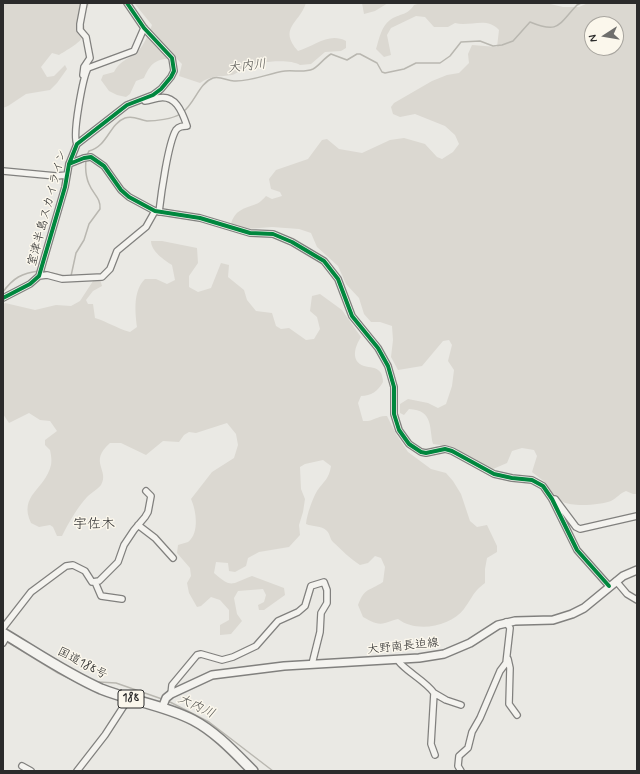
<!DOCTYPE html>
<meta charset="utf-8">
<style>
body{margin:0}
#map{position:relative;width:640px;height:774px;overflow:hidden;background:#eae9e4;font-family:Mynerve,sans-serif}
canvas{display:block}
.frame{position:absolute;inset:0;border:4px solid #2b2b2b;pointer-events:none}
.north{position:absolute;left:584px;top:16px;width:40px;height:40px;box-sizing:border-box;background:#fbf7ec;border:1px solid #a8a59f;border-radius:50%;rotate:258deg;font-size:11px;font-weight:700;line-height:16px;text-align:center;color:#2b2b2b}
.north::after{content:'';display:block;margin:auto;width:14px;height:18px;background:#6e6e6c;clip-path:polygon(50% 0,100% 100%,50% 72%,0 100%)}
</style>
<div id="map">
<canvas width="640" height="774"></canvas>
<div class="frame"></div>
<div class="north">N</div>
</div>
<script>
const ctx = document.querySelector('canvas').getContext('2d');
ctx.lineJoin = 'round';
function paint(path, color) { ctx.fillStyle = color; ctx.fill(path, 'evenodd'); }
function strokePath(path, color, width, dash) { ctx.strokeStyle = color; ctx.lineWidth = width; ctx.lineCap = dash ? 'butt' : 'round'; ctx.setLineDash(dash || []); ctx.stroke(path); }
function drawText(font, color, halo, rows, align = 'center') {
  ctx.font = font + ' Mynerve,"Klee One",sans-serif'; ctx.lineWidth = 3; ctx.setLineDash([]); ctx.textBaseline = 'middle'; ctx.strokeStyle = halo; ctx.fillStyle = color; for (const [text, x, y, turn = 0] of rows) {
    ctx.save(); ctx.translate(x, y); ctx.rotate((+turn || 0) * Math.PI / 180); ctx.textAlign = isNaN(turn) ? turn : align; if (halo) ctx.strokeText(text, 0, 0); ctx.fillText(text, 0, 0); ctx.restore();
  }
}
const green = new Path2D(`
 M3,3H90L82,17C83,21 85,26 85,29C86,41 68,49 59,55L52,53L41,67L47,77L54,76L65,65L67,69L57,83L50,90L26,94L8,106L3,108Z
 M134,3H306C299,24 278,28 298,51C315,46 329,32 346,41V48L341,51L325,52L311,64L300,65C289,58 257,62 245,67C241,69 237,74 232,75C220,77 211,75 200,83L179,76L182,64L176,58C158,59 152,60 144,78L136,81L130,94L126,97L117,95L109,91L101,80L103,75L114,72C121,59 129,60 138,51C145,44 148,34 152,25Z
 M362,3H388L375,11L364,14Z
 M421,3H546L563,7H579L588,3H637V494H633L626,491C620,493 617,498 611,501C602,505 572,507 563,502C559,500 558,497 553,496L546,483L532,472L537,456L534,450L522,448L512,451L507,463L493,469L473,460L454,447L433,444C429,429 434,410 409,409L404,415L400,413V404L408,399L428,403L438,408L446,404L452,386L454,370L448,361L452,345L449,340L443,341L422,366L398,370L391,357L393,340L392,326L380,322H371L364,314L359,298L346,284L338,266L317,247L311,233L299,229L272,227L247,229L231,224C235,210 243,209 256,204C260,203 263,199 266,196L272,199L282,196L280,192L271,189L269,179L276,170L308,159L322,140L327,139L339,149L362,153L390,140L404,138L425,144L437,157L442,159L453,152L459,144L455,135L445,126L415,114L400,117L393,114L391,107L394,103L432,81L447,75L459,73L469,63L468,54L472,45L497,47L499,30C487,16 470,27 455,23L448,27H434L425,17L416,16L391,28L387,35L391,55L384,57L376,49C379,39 381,27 390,20C400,13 407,16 414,5ZM592,24H616V48H592Z
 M151,241H162L197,248L198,263L189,276V287L198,292L211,288L221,263L229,265L228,277L244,290L247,300L256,311L272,313L276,326L281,329L289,328L306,340L314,339L320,329L317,317L310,311L312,296L320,294L342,310L361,337C355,346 350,361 364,366C370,368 376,366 381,373C382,375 383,379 383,382C378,391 371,396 361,396L358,403L363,421C373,422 378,415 387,416L396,434L408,452L431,469L446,473L453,481L461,494L470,521L477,527L487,525L497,546V552L487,558L485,569V583C472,593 473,597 464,609C450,627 416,633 398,619C392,620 390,622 385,623C377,626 369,620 363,617L358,605C365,587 368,592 383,582L385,567L381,558L375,556L368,563L360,565C349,558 342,550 333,542C330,539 330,534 327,531C321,525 313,527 306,524C307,514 312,500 317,491C324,481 329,479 331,466L323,460L305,464L300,467L301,489L305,499L303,512L299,525L300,535L289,547L259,552L248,558L246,566L235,572L229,571L228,563L216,562L214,573C233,589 230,584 252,576L284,588L285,595L264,610H259L258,605L264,602L266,595L263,589L238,591L234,598L237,614L242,621L231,634L220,635V625L229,620V610L220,600L211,597L201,606L197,607L189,593L187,583L191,576L190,568L177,553L178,545C181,544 185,543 188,542C200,533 196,510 191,499L212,472L234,458L238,445L236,434L227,423L196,433L189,432L184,435L179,442L163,441L146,455L121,443H110C88,462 110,470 101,485C98,489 91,493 87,497C77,508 69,522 62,536H57L53,527L50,525L39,527L31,523C18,495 45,490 51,465C52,461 51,454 50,450L45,445V440L57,431L50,421L40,420L29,413L9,423L3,414V304L5,303L35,310L56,305L71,306L80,301L93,281L100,279L102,286L93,291L86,300L88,304H93L95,318C108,322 116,328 130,332L137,327C135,311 133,291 145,279H156L167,284L175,280L172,265C164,260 151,251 151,241Z`);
const stream = new Path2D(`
 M183,112C195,103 199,83 213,78C221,76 227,81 234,81C251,82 269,73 285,71C295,70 304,73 313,69C319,66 324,58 331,54L347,60L357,54H360L377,63L382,72L385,73L404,69L416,63H440L450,56L461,42L480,41L493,46L502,45L513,41L530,22C559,34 558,25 577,5L581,3
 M43,271L65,276
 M68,276H71L76,253L84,240L89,224L100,209C101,198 93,194 89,184C85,175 84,159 89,151C108,146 109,124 125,118C134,115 139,120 147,121C155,121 173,119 180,114
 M3,292C13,278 22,273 39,271
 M6,641L58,673L91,689
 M99,682L116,683L162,699
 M168,701L209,722L273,771`);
const minor = new Path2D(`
 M83,75L84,67L90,58L86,37L80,30V24L84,3
 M145,101C149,101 153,99 158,98C175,94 182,111 187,126C183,126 179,126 176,130C168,143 161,195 159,212
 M77,144C72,135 83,77 88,68L134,51L144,28
 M69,164L84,158L91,157L104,166L121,190L129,197L155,211L200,218L250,233L273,234L292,242L324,261L338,279L352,316L378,348L388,366L394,387V414L399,430L409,444L421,452L426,453L445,449L452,451L494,474L512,478L532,480L543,486L552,499L577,550L609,586
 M3,171L56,176L67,175
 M39,276L47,275L62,279L102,277L110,269L117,251L146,227L155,211
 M3,298L30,284L39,276L65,187L69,164L77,144L127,105L153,95L161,89L171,77L174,71L172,58L144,28L127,3
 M552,499H555L576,527L580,529L637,516
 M138,525L155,538L173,558
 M616,581L627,594L637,600
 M95,582L101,596L122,599
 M3,628L31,592L66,566L73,565L85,571L92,582L99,581L118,562L124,545L134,530L145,517L148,512L151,496L146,491
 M3,643L7,636
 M508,659L510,668L509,704L517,715
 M398,660C401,668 426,681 434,693L431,744L435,755
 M434,693L446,700L461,705
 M171,694L172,685L197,655L201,654L222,660L233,657L256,646L278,621L298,612L305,606L311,586L324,582L327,590V603L321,613L320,632L312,664
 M22,766L31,771
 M77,771L105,735L129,698
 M461,771L458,766L459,756L468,748L472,732L480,718L500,671L506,663L510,628L506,622`);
const secondary = new Path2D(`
 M162,708L166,698L171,694L212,675L284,666L419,658L444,654L470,643L498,625L515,621L553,620L572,614L584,608L623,576L637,570`);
const trunk = new Path2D(`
 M3,633C35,652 67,674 101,689C131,701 164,705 193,720C216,732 235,753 253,771`);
const cycleway = new Path2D(`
 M69,164L84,158L91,157L104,166L121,190L129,197L155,211L200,218L250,233L273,234L292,242L324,261L338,279L352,316L378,348L388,366L394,387V414L399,430L409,444L421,452L426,453L445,449L452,451L494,474L512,478L532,480L543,486L552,499L577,550L609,586
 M3,298L30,284L39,276L65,187L69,164L77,144L127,105L153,95L161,89L171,77L174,71L172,58L144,28L127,3`);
const shields = [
 [131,699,26]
];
const shieldNames = [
 ["188",131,699]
];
const streetNames = [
 ["室津半島スカイライン",48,208,-75],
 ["大野南長迫線",403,647,-6],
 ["国道188号",82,664,28]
];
const waterNames = [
 ["大内川",247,67,-7],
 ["大内川",196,707,26]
];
const quarterNames = [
 ["宇佐木",94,525]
];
paint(green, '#dbd8d1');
strokePath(stream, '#b9b7b0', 1.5);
strokePath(minor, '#81807e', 8);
strokePath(secondary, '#81807e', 10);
strokePath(trunk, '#81807e', 12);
strokePath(minor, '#f4f3ef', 5.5);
strokePath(secondary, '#f4f3ef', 7);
strokePath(trunk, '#f4f3ef', 9);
strokePath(cycleway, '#00873e', 4);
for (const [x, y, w] of shields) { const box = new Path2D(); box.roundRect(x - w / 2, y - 9, w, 18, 3); ctx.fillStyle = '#fbf7ec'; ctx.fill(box); strokePath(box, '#2b2b2b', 1); }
drawText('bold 11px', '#2b2b2b', null, shieldNames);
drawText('12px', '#2b2b2b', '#fbf7ec', streetNames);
drawText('italic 13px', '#555552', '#fbf7ec', waterNames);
drawText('14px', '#2b2b2b', '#fbf7ec', quarterNames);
</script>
